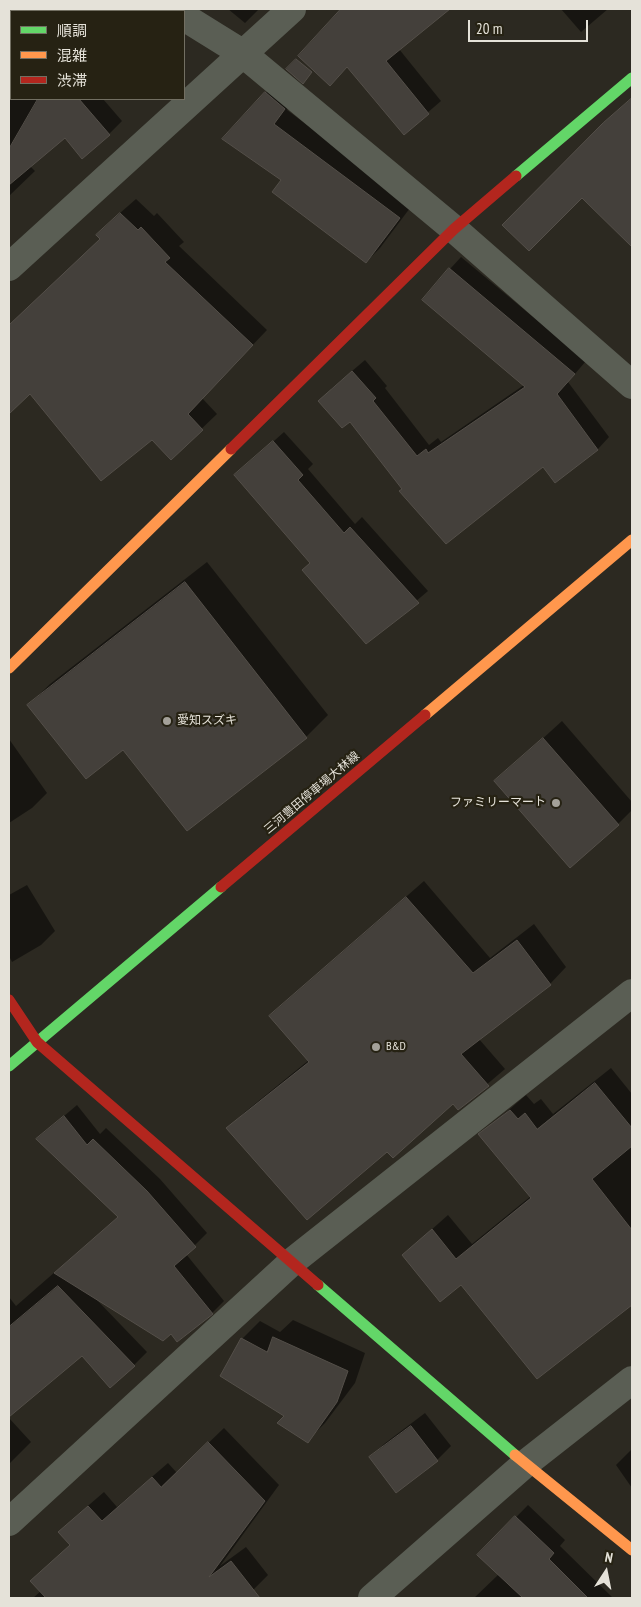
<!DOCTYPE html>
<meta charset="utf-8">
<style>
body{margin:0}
#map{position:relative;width:641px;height:1607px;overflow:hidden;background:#2c2921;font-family:"PT Sans Narrow","Noto Sans JP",sans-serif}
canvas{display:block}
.frame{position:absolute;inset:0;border:10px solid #e5e2d9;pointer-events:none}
.legend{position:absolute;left:10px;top:10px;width:175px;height:90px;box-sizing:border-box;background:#262213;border:1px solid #726f62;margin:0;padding:6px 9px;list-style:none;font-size:15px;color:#e5e2d9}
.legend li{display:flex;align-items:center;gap:10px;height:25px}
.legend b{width:25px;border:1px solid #726f62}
.north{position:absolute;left:581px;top:1547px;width:50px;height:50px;-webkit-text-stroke:4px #262213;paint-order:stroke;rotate:11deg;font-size:14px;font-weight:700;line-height:20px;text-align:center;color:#e5e2d9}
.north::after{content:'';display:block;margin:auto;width:18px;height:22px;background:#e5e2d9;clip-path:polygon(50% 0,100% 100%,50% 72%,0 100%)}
.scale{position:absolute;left:468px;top:20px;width:120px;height:22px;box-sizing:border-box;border:2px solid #e5e2d9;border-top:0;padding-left:6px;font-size:15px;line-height:18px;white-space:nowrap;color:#e5e2d9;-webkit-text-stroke:4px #262213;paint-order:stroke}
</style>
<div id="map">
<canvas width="641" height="1607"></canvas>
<div class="frame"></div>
<ul class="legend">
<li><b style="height:6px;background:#63d668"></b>順調</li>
<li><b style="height:6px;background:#ff974d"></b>混雑</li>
<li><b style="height:6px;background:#b3261e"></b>渋滞</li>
</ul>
<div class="north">N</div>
<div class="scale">20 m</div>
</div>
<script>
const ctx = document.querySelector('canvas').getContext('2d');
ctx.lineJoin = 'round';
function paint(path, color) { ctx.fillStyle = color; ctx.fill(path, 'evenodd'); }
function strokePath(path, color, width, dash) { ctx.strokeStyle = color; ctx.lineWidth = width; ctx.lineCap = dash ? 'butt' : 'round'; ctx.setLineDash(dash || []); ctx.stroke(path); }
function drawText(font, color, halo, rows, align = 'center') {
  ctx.font = font + ' "PT Sans Narrow","Noto Sans JP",sans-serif'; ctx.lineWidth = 4.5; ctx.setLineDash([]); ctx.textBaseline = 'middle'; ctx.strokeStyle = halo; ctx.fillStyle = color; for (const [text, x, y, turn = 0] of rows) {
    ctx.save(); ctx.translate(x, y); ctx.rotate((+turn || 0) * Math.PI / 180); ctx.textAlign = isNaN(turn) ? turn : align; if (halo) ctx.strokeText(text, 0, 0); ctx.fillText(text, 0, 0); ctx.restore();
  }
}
const shadow = new Path2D(`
 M92,9H142L146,11H90Z
 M228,9H259L245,23Z
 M344,9H349L358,18L370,9H448L399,49L441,101L404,133L334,18Z
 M561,9H608L581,32Z
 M279,80L298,95L287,110L413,204L380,248L366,262L283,180L266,93Z
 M11,93V99H40L43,102L47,99H103L122,121L109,134L65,136L30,166L35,171L9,196V96Z
 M632,98V245L582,197L504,225Z
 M136,199L154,216L157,213L184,242L179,246L267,330L202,398L217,414L171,458L153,438L30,392L9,412V326L101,239L112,220Z
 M461,257L586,361L568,382L609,437L598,449L555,481L543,465L404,488L331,389L365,360L387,386L385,388L429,445L438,438L441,442L524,385L450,269Z
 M284,432L313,464L308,469L355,524L362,517L428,591L367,643L247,465Z
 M207,562L328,715L306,737L187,829L123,748L29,705L50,684Z
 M562,721L632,802V810L618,824L496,781Z
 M9,739L47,793L32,808L9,823Z
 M424,881L490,958L534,924L566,967L550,984L479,1039L505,1069L458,1109L454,1103L387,1150L228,1128L245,1112L309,1060L270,1016Z
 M27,885L55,931L41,945L12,962L9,956V895Z
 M611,1068L632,1094V1303L537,1378L462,1283L403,1255L448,1215L472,1244L531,1196L480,1135L526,1095L534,1104L541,1099L553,1114Z
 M77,1105L100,1134L106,1128L160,1179L207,1233L186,1254L224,1301L212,1313L171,1332L96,1299L147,1352L134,1365L82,1354L9,1416V1297L16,1306L119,1216L37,1139Z
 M293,1320L365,1353L355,1383L325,1423L307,1441L242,1339L260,1321L280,1332Z
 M425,1413L451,1446L437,1460L396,1491L371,1458L384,1444Z
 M9,1418L31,1442L9,1464Z
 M224,1428L279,1485L220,1566L246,1547L268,1575L253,1590L243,1598H33L41,1591L71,1544L60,1532L75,1517L104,1492L117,1507L168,1463L177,1473Z
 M632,1449V1488L616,1465Z
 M528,1505L565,1540L560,1546L613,1598H474L499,1574L479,1555Z`);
const building = new Path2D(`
 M341,9H450L386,61L429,114L404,135L347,67L330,86L298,56Z
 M296,59L312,72L303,84L286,69Z
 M265,92L285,109L274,124L400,218L366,263L272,192L281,180L222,139Z
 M632,98V247L582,198L529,251L502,225L603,123Z
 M38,99H79L110,135L82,159L65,138L9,185V149Z
 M120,213L138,230L141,227L170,258L165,262L253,345L188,414L203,430L171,460L152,440L101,481L30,394L9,414V325L100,239L96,235Z
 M449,268L575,374L557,394L598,450L555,483L543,467L446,544L399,491L402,489L350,422L342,428L318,401L352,371L376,398L373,401L417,456L426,449L428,453L525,387L422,300Z
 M273,441L303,475L298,480L344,533L350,527L419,603L366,644L302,570L310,563L234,475Z
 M185,582L307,738L187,831L123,750L86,779L27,705Z
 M543,738L619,825L570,868L494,781Z
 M406,897L473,973L517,940L551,985L461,1054L489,1086L458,1110L453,1104L393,1158L387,1152L307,1220L226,1128L309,1062L269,1016Z
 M595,1083L632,1128V1146L592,1179L632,1230V1305L537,1379L461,1285L440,1302L402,1255L432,1229L456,1259L531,1198L478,1134L510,1110L518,1119L525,1113L537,1129Z
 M64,1116L87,1145L93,1139L147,1191L196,1247L174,1266L213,1314L177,1342L171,1334L163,1341L54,1273L118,1217L36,1139Z
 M58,1286L135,1366L110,1388L82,1356L9,1417V1327Z
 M273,1337L348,1371L337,1402L308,1443L277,1423L284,1416L220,1376L241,1338L267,1352Z
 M411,1426L438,1461L396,1493L369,1457Z
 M208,1442L265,1501L209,1577L231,1561L260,1598H46L30,1581L70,1545L58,1532L88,1506L102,1521L152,1477L161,1487Z
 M515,1516L554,1553L549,1559L588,1598H523L477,1555Z`);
const path = new Path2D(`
 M30,11L33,9
 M9,35L11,32`);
const street = new Path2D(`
 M184,17L242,53L454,229L632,385
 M9,267L292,9
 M9,1522L293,1261L632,993
 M372,1598L525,1464L632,1380`);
const fast = new Path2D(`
 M516,176L632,78
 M9,1066L221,887
 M318,1285L515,1455`);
const slow = new Path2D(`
 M9,668L231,449
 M425,715L632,540
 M515,1455L632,1550`);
const jam = new Path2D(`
 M231,449L454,229L516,176
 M221,887L425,715
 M9,1000L37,1042L318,1285`);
const markers = [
 [167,721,5,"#a4a199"],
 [556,803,5,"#a4a199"],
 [376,1047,5,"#a4a199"]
];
const poiNames = [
 ["愛知スズキ",177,721],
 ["ファミリーマート",546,803,"right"],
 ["B&D",386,1047]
];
const streetNames = [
 ["三河豊田停車場大林線",312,793,-40]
];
paint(shadow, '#0007');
paint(building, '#44403b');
strokePath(building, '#544f49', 1);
strokePath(path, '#606259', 3, [1, 4]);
strokePath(street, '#5a5e54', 28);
strokePath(fast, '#63d668', 11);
strokePath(slow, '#ff974d', 11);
strokePath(jam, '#b3261e', 11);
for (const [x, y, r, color] of markers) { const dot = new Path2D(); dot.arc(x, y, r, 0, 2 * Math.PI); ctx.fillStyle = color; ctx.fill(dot); strokePath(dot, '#262213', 2); }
drawText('12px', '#e5e2d9', '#262213', poiNames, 'left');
drawText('12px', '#e5e2d9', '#262213', streetNames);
</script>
